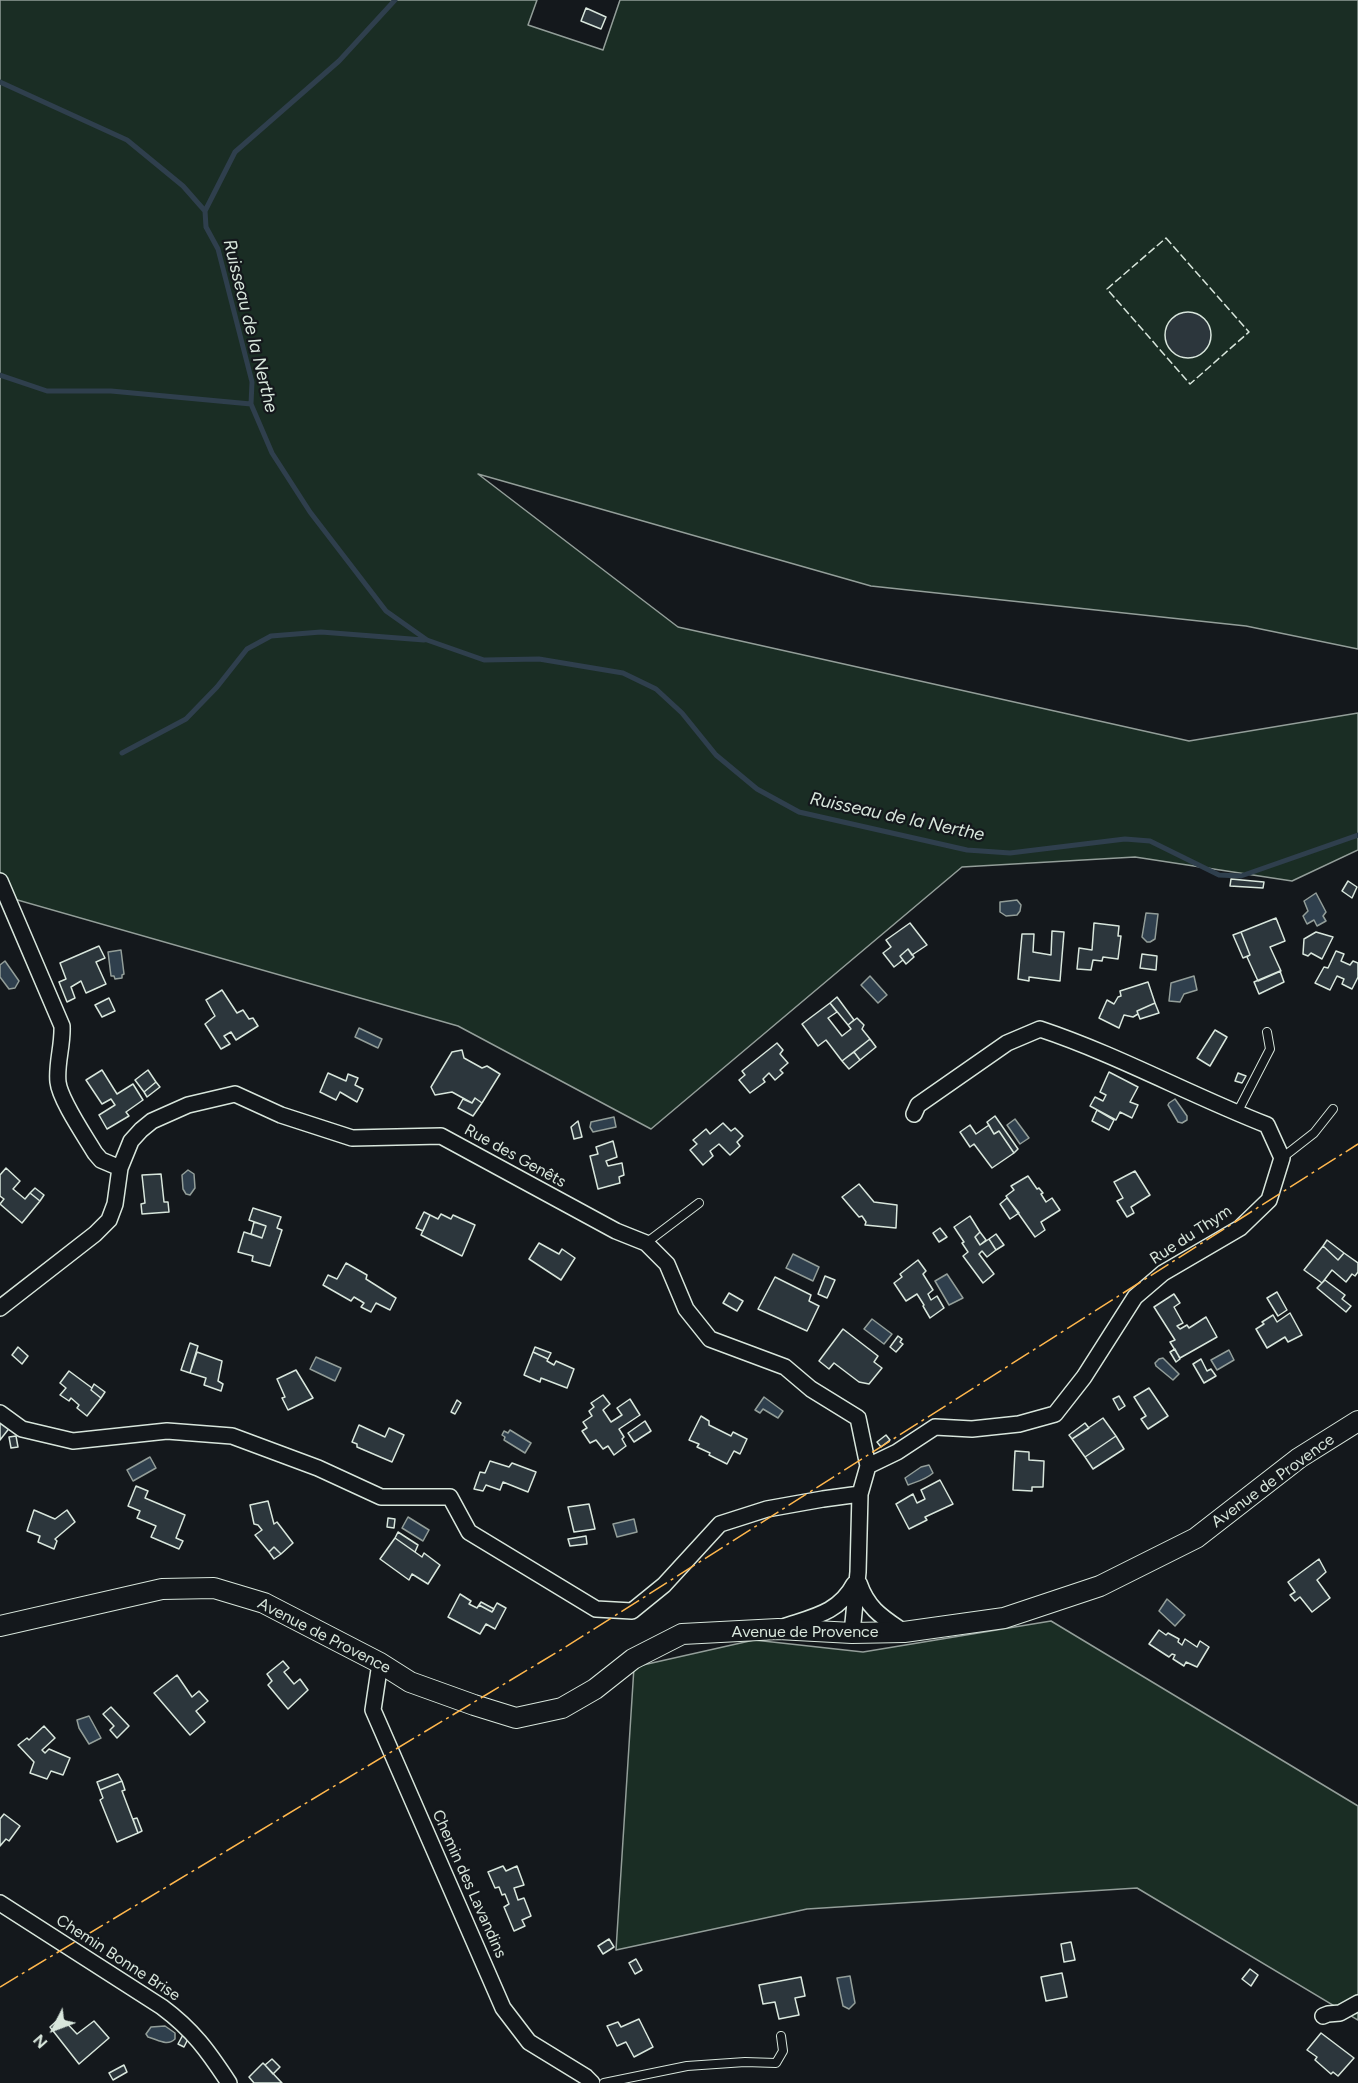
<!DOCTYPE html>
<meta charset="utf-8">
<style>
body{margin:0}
#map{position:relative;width:1358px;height:2083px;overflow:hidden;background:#14181c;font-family:Figtree,sans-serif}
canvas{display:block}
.north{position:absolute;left:24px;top:1999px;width:60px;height:60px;-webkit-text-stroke:4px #14181c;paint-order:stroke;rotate:228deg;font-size:16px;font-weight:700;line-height:24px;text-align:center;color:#d8e6dc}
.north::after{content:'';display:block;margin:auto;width:21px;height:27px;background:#d8e6dc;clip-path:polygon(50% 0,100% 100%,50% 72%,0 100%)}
</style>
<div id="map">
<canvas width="1358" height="2083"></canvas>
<div class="north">N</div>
</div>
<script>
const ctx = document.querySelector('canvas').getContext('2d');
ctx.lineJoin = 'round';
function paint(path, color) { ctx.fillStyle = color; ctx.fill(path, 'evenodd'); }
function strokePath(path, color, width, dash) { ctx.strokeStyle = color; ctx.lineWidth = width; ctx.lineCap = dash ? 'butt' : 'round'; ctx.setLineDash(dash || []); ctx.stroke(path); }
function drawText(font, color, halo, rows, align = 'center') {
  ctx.font = font + ' Figtree,sans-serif'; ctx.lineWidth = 4.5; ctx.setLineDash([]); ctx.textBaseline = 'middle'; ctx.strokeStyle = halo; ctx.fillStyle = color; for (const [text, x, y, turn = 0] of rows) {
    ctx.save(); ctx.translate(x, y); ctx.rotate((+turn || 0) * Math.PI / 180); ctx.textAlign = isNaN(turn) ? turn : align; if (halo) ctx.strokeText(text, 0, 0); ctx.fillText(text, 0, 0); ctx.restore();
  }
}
const green = new Path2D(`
 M0,0H537L528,25L603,50L620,0H1358V649L1246,626L871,586L478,474L678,627L1189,741L1358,713V850L1292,881L1135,857L962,867L651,1129L458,1026L0,895Z
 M1051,1621L1358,1806V2020L1137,1888L807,1909L616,1950L634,1667L754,1640L863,1652Z`);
const water = new Path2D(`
 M1316,893L1326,912L1323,916L1326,921L1317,926L1314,920L1307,924L1303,916L1308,911L1304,901Z
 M1017,900L1021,905L1020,911L1017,915L1006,916L1000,912V902Z
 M1146,913L1158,914L1155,939L1150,942H1147L1142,937Z
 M121,950L124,974L122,975V978L115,979L114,976H111L108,952Z
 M5,961L19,981L15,988L9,989L0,977V965Z
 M870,976L887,995L878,1003L861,985Z
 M1194,976L1197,990L1184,994L1180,1002L1169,1001L1171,983Z
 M359,1028L382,1039L378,1048L355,1037Z
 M1175,1099L1187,1116V1120L1182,1123L1178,1122L1168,1105L1169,1103Z
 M614,1117L616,1127L593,1132L590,1127L591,1122Z
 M1015,1119L1029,1138L1020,1144L1007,1125Z
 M188,1170L194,1174L195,1188L190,1195L186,1194L183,1189L182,1175Z
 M793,1254L819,1267L813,1281L786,1268Z
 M947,1274L963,1298L949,1305L935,1281Z
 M872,1319L892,1334L884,1344L864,1329Z
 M1229,1350L1234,1360L1217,1370L1211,1360Z
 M316,1357L341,1368L335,1381L310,1369Z
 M1163,1358L1179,1374L1173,1380L1156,1366L1155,1363L1159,1359Z
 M764,1397L783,1411L778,1418L763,1409L760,1413L755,1410Z
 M510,1430L531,1443L525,1453L504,1440L505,1437L502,1435L504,1431L508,1433Z
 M150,1457L156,1468L133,1481L127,1470Z
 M929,1465L933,1473C925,1480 918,1481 908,1485L905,1478L921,1467Z
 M408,1517L429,1530L423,1541L402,1528Z
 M634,1519L637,1532L617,1537L613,1524Z
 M1167,1599L1185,1615L1175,1626L1159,1611Z
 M89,1716L101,1738L89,1744L79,1728L77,1720Z
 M850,1976L855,2003L849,2009L843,2006L837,1978Z
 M165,2026L175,2033V2039C167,2047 157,2039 148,2037L146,2034L151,2027Z`);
const stream = new Path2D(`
 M395,0L339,61L235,152L205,211L206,227L218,249L252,382L251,404L272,453L310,512L386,611L427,640L484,660L539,659L623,673L656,689L682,713L716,755L757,789L799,812L967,850L1010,853L1125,839L1150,841L1219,875L1241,876L1358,835
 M0,82L127,140L183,186L205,211
 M0,375L47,391H111L251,404
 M122,753L186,719L217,687L247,649L271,636L321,632L424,640`);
const building = new Path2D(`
 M586,8L606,17L601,29L581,21Z
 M1165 335a23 23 0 1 1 46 0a23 23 0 1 1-46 0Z
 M1231,879L1264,882L1263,888L1230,886Z
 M1348,881L1357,887L1352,898L1342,891Z
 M1276,918L1285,941L1270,947L1281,971L1258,981L1247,957L1250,955L1241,932Z
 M910,923L927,945L912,955L908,949L900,956L903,960L894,967L883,953L891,947L886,940Z
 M1094,923L1119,926L1118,936H1121L1118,959L1103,957L1102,961L1093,960L1091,970L1077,969L1079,948L1092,950Z
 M1052,931L1064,932L1060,981L1029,977V981L1018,979L1022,934H1034L1033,952L1051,955Z
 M1241,932L1250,955L1243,958L1233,935Z
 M1316,932L1333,937L1322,959L1311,953L1308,956L1303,954L1304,939Z
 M99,946L105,958L96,962L106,984L86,993L81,981L71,987L75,998L67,1002L59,982L66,979L60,963Z
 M908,949L914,957L906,964L900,956Z
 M1336,951L1344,954L1341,961L1350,965L1353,961L1358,963V977L1352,989L1342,984L1344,979L1337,976L1330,990L1315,983L1324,967L1328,968Z
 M1142,954L1157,956L1156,970L1140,968Z
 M1280,971L1284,982L1259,994L1254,982Z
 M1148,982L1155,1003L1137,1011L1138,1014L1133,1017L1124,1015L1119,1028L1099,1018L1107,1000L1114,1004L1118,997L1121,996L1120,991Z
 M222,990L237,1013L243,1010L249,1019L253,1018L258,1026L236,1040L231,1032L224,1036L230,1044L221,1049L205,1024L215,1016L206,1000Z
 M837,997L854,1020L848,1025L830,1003Z
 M109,998L115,1011L102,1017L95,1005Z
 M830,1003L837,1012L828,1018L842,1036L851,1029L848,1025L857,1018L864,1025L862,1029L870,1039L842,1061L826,1040L818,1046L802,1024Z
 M1155,1003L1159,1013L1140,1019L1137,1011Z
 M1215,1030L1227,1037L1210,1066L1197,1058Z
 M870,1039L876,1047L860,1060L854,1052Z
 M777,1043L783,1050L780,1054L788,1063L780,1070L783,1073L775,1080L769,1073L763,1079L765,1082L750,1093L739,1080L745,1075L742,1071Z
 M462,1050L464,1058L482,1068L487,1066L500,1074L482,1103L475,1098L472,1103L452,1092L435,1095L431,1087L452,1052Z
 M854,1052L860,1060L849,1069L842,1061Z
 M102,1070L117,1094L133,1084L143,1100L126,1112L129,1116L107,1129L99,1115L115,1105L111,1099L102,1104L86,1080Z
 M148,1070L156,1082L144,1092L135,1080Z
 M1109,1072L1138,1087L1130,1102L1138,1105L1132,1118L1120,1112L1116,1120L1090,1106L1095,1097L1103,1101L1106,1095L1100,1092Z
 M328,1073L346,1081L348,1074L358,1078L355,1085L363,1089L357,1102L340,1092L336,1100L320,1092Z
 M1238,1073L1246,1076L1242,1083L1235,1081Z
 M156,1082L160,1087L147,1097L144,1092Z
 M475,1098L482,1103L473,1116L458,1108L463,1099L472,1103Z
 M1097,1110L1114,1120L1109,1130L1092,1121Z
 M995,1116L1018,1149L1014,1153L999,1131L994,1134L987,1122Z
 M578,1121L582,1137L574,1139L571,1127Z
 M723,1123L731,1131L735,1128L743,1136L737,1142L740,1146L730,1155L719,1144L710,1151L713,1156L703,1165L690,1150L697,1144L693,1140L706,1129L710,1134Z
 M970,1125L976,1134L989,1125L994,1134L999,1131L1014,1153L992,1168L974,1144L970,1147L960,1132Z
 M613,1141L617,1157L606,1161L608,1166L622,1163L624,1175L619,1177L620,1183L598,1189L590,1156L598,1154L596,1147Z
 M6,1168L20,1181L13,1189L25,1199L30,1193L40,1201L22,1223L0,1204L4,1199L0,1196V1175Z
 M1135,1171L1150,1195L1131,1207L1134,1213L1127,1217L1117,1201L1123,1198L1114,1182Z
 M161,1174L164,1202H168L169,1212L142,1214L141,1204L145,1203L142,1175Z
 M1028,1176L1037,1189L1039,1188L1043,1193L1041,1194L1046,1202L1052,1198L1060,1210L1041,1222L1045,1230L1035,1237L1006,1196L1014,1190L1011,1186Z
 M859,1184L874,1202L897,1205L896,1228L865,1225L866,1222L862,1216L859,1217L842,1197Z
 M35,1188L44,1195L40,1201L30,1193Z
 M1007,1198L1019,1213L1010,1219L1000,1204Z
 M253,1208L281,1217L277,1228L282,1230L270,1266L252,1261L253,1256L238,1252L244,1232L262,1238L266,1226L249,1220Z
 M424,1212L430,1215L423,1231L416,1228Z
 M441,1214L451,1219L453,1215L475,1225L462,1256L421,1235L430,1215L438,1219Z
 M970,1216L980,1232L975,1237L980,1245L989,1239L996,1250L987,1257L982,1251L979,1254L994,1274L983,1283L963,1256L968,1252L962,1243L964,1242L954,1227Z
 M254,1222L266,1226L262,1238L251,1234Z
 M940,1228L947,1237L939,1242L933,1233Z
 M980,1232L986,1240L980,1245L975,1237Z
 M996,1234L1004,1245L996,1250L989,1239Z
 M1327,1240L1344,1253L1338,1260L1323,1246Z
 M539,1243L559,1254L562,1249L575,1258L561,1280L529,1259Z
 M1323,1246L1338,1260L1344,1253L1358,1263V1272L1355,1276L1352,1274L1346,1282L1332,1270L1322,1283L1304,1270Z
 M918,1260L926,1271L923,1274L933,1290L928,1294L931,1300L937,1296L944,1308L930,1318L923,1306L924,1305L917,1294L906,1301L894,1283L902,1277L900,1274Z
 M346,1263L367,1275L366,1279L396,1298L390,1310L376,1303L371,1312L361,1307L364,1303L354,1297L351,1301L323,1285L328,1275L337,1279Z
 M825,1276L835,1280L827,1298L818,1294Z
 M775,1277L811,1295L809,1301L819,1306L807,1331L758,1309Z
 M1325,1280L1345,1295L1342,1299L1351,1306L1346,1312L1317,1288Z
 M1277,1292L1287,1310L1278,1316L1267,1298Z
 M729,1293L743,1301L737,1311L723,1303Z
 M1174,1294L1180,1303L1174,1307L1183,1323L1177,1326L1180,1329L1187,1325L1189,1328L1206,1317L1217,1337L1180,1358L1170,1342L1175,1340L1154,1307Z
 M1290,1313L1302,1335L1288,1342L1285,1337L1267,1348L1256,1329L1264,1324L1262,1322L1273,1315L1277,1322Z
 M843,1329L878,1356L874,1362L882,1368L869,1384L859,1382L834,1363L829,1369L819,1361Z
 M898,1336L902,1339L900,1342L903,1344L896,1352L890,1347Z
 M190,1343L198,1346L190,1373L181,1370Z
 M18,1347L28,1356L22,1364L12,1355Z
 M535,1347L551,1353L548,1359L533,1352Z
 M1175,1349L1180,1359L1176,1362L1170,1352Z
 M197,1352L222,1361L218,1381L223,1384L221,1391L204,1385L206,1378L190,1373Z
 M533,1352L548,1359L547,1361L554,1365L556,1361L574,1369L567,1388L541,1378L540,1382L524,1375Z
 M1201,1359L1207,1371L1211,1369L1216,1376L1204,1383L1193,1364Z
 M296,1370L313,1398L288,1410L282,1398L285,1397L277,1379Z
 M69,1371L92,1388L91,1390L101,1398L87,1416L77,1408L79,1405L71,1398L69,1401L60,1395L66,1388L60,1383Z
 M94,1384L105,1392L101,1398L91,1390Z
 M1149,1388L1168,1416L1148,1429L1141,1419L1146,1416L1134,1397Z
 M603,1395L610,1404L603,1410L611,1422L622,1415L617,1408L630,1399L640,1415L619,1429L624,1437L622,1439L626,1446L614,1455L608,1446L603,1449L596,1440L590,1443L582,1431L587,1428L583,1422L592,1416L589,1411L594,1407L591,1403Z
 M1119,1396L1125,1406L1119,1410L1113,1399Z
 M457,1400L461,1403L455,1414L451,1412Z
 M701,1416L709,1421V1425L731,1436L733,1432L747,1439L740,1454L734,1451L727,1464L709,1455L710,1453L697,1447L699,1444L689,1440Z
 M1103,1418L1116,1436L1085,1457L1072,1439Z
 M0,1421L11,1426L0,1440Z
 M645,1421L651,1431L634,1442L628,1433Z
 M1085,1423L1089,1428L1072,1439L1069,1435Z
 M359,1425L385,1437L389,1428L404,1435L392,1462L357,1447V1444L352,1442Z
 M886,1435L890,1440L881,1447L877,1442Z
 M16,1436L18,1447L11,1448L9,1437Z
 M1116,1436L1124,1449L1093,1469L1085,1457Z
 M1015,1451L1029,1452V1460L1044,1461L1043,1487H1032V1491L1013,1490Z
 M490,1461L509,1467L512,1463L536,1472L528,1492L503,1482L500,1490L486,1485L483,1491L474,1489L480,1472L485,1473Z
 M940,1480L953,1504L925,1517L927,1520L909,1529L896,1504L913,1494L917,1503L925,1499L921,1490Z
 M136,1486L148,1491L145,1498L185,1515L176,1538L183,1541L179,1549L151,1537L156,1526L137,1518L140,1511L128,1506Z
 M268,1501L274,1524L277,1522L293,1543L281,1554L274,1547L269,1552L255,1535L262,1530L258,1525L254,1524L250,1505Z
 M589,1504L595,1529L574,1532L568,1507Z
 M34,1510L55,1519L67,1510L75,1522L55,1539L57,1541L54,1549L38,1542L40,1536L27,1531Z
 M388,1518L395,1519L394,1528L387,1527Z
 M398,1532L418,1545L415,1552L395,1538Z
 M586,1536L587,1544L570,1546L568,1539Z
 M395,1538L422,1557L424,1553L440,1565L428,1584L412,1574L409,1580L380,1559Z
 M274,1547L281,1554L274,1559L269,1552Z
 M1319,1559L1326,1572L1317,1580L1330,1598L1312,1612L1300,1597L1295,1601L1290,1595L1295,1592L1288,1582Z
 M460,1594L471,1601L469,1604L477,1608L479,1605L492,1612L497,1603L506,1608L495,1629L486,1624L480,1634L448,1617Z
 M481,1602L494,1609L492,1612L479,1605Z
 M1159,1630L1166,1635L1168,1633L1179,1639L1178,1642L1182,1645L1185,1639L1197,1647L1200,1641L1209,1647L1197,1667L1186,1662L1184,1666L1173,1659L1175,1655L1172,1654L1169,1657L1149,1644Z
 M283,1661L289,1668L284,1672L294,1684L300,1679L308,1690L288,1709L268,1685L272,1681L267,1674Z
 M177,1675L192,1697L199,1691L208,1701L196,1711L205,1722L190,1735L154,1693Z
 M111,1707L129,1726L117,1738L110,1730L114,1726L103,1714Z
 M44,1726L55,1738L42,1750L45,1753L49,1749L70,1758L63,1775L51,1771L47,1779L30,1773L34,1762L18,1745L27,1738L29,1740Z
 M118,1774L122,1781L100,1790L97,1782Z
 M122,1781L125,1790L122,1791L138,1833L117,1842L100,1800L103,1798L100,1790Z
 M4,1814L20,1826L9,1841L6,1839L0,1846V1819Z
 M137,1818L142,1831L138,1833L133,1819Z
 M503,1866L506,1871L517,1866L524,1885L514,1888L518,1900L524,1898L531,1916L522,1920L525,1926L514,1931L504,1907L509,1904L505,1894L502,1895L499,1887L495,1888L488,1872Z
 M609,1939L614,1947L603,1954L598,1946Z
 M1071,1942L1075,1960L1064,1962L1061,1944Z
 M636,1959L642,1970L635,1974L629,1963Z
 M1250,1969L1258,1975L1251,1986L1242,1979Z
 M1062,1973L1067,1997L1046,2001L1041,1977Z
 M801,1977L805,1996L795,1998L799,2015L779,2019L775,2002L763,2004L759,1985Z
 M61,2017L77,2034L94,2021L109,2038L79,2064L50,2027Z
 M639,2019L653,2047L634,2057L626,2042L617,2046L607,2026L618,2022L621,2027Z
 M185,2031L190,2035L184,2047L178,2044Z
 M1321,2033L1354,2058L1338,2076L1333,2072L1331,2074L1315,2060L1317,2057L1307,2050Z
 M272,2059L280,2067L273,2074L265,2065Z
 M263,2063L265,2065L282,2083H254L249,2077Z
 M124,2065L127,2072L113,2080L109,2073Z`);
const service = new Path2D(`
 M1237,1113L1270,1049L1267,1032
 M1282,1158L1314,1133L1333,1109
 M646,1243L699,1203
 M604,2083L687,2066L745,2062L776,2063L783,2051L781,2036`);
const minor = new Path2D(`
 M0,881L62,1026C63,1045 56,1064 58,1082C60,1100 85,1136 95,1153L101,1160L120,1168
 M0,1308L95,1234L109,1220L115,1204L120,1168L131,1141L141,1130L152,1121L188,1105L235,1094L281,1115L352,1138L441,1136L616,1231L646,1243L667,1264L686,1309L710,1339L785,1367L811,1389L858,1418L868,1466L860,1494L858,1572L852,1633
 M0,1413L22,1429L73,1441L167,1431L232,1436L318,1468L381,1497H450L469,1532L596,1609L632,1611L664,1585L720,1524L767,1509L823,1499L860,1494
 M868,1466L897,1452L935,1427L972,1429L1019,1424L1055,1414L1084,1377L1135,1297L1163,1273L1240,1228L1269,1200L1282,1158L1267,1125C1190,1095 1118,1055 1040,1029L1007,1043L918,1105L914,1114
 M859,1583C868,1609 882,1617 904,1632
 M783,1627C812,1617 839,1613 854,1584
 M380,1663L373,1710L503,2008L529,2042L586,2077L592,2083
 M0,1903L162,2007C193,2030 208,2051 229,2083
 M1323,2016L1328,2014L1340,2013L1358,2003`);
const tertiary = new Path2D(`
 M0,1626L162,1589L214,1588L264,1603L380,1663L410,1682L474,1705L516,1718L562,1708L595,1689L633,1659L682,1634L778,1629L852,1633L904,1632L1004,1618L1100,1586L1196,1538L1299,1458L1358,1421`);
const fence = new Path2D(`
 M1166,238L1249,332L1190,384L1107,289Z`);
const power = new Path2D(`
 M0,1987L564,1648L1358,1144`);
const streetNames = [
 ["Rue des Genêts",515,1156,29],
 ["Rue du Thym",1191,1235,-33],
 ["Avenue de Provence",1273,1481,-36],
 ["Avenue de Provence",805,1632],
 ["Avenue de Provence",324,1636,27],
 ["Chemin des Lavandins",469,1884,66],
 ["Chemin Bonne Brise",118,1958,33]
];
const waterNames = [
 ["Ruisseau de la Nerthe",250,326,76],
 ["Ruisseau de la Nerthe",897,817,12]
];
paint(green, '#1a2d24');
strokePath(green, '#939e99', 1.5);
paint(water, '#2f3f4d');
strokePath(water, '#939e99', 1.5);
strokePath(stream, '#2f3f4d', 5);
paint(building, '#2c363c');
strokePath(building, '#d8e6dc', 1.5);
strokePath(service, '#d8e6dc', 10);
strokePath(minor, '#d8e6dc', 18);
strokePath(tertiary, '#d8e6dc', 22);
strokePath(service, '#14181c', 8);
strokePath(minor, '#14181c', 15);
strokePath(tertiary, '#14181c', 20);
strokePath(fence, '#d8e6dc', 1.5, [8, 3]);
strokePath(power, '#ffb74d', 1.5, [21, 4.5, 3, 4.5]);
drawText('16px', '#d8e6dc', '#14181c', streetNames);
drawText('italic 18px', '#d8e6dc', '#14181c', waterNames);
</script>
